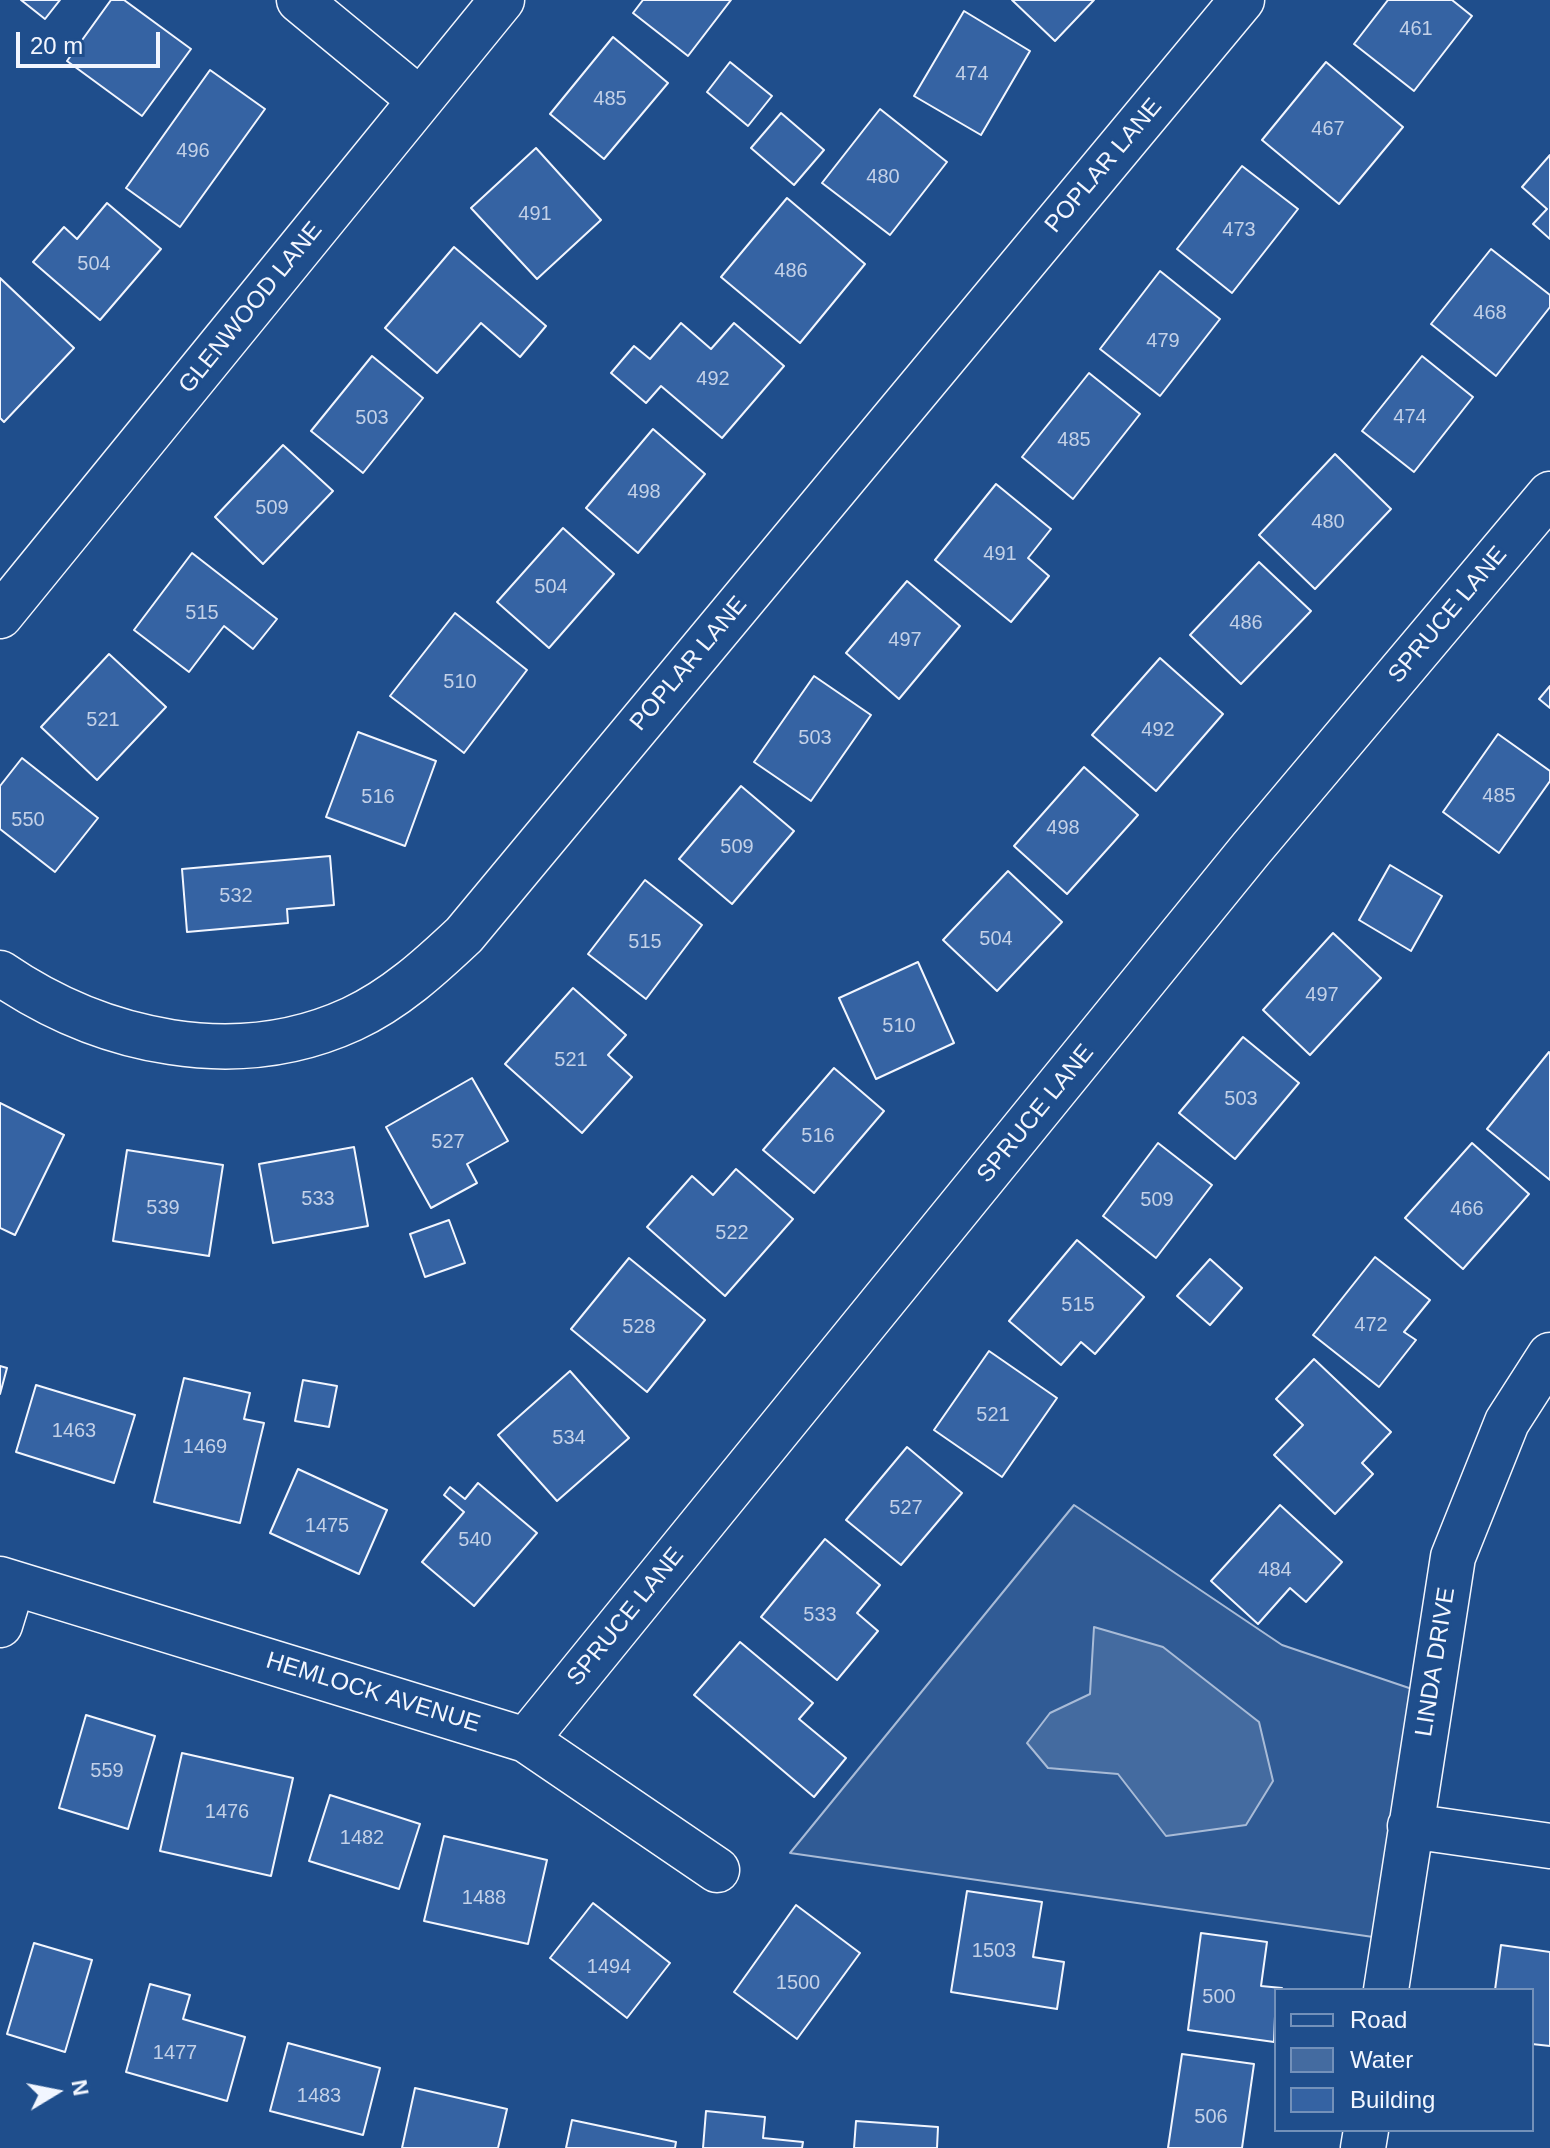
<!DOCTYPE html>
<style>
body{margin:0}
#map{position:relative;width:1550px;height:2148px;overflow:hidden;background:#1f4e8c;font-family:Arial,sans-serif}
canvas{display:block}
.legend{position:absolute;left:1274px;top:1988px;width:260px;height:144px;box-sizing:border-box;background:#1f4e8c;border:2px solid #7391ba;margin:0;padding:10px 14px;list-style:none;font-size:24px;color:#f2f6ff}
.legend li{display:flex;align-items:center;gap:16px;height:40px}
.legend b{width:40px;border:2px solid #7391ba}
.north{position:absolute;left:16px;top:2052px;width:80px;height:80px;-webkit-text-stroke:6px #1f4e8c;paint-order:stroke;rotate:80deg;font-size:22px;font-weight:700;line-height:32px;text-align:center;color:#f2f6ff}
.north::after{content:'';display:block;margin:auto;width:28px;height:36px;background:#f2f6ff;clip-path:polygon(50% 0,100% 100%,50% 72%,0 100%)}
.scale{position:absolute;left:16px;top:32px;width:144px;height:36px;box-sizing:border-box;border:4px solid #f2f6ff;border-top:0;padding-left:10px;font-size:24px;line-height:28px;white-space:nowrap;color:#f2f6ff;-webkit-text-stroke:6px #1f4e8c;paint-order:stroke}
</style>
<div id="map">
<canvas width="1550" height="2148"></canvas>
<ul class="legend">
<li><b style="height:10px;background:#1f4e8c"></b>Road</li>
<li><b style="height:22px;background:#446ba0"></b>Water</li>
<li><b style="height:22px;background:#3563a3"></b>Building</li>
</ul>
<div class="north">N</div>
<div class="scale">20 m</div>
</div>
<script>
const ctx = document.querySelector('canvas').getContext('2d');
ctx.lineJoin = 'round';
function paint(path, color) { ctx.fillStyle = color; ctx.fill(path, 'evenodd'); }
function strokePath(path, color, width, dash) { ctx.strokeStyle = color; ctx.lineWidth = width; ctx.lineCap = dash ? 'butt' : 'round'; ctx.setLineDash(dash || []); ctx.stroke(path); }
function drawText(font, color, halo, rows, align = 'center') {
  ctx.font = font + ' Arial,sans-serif'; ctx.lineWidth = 6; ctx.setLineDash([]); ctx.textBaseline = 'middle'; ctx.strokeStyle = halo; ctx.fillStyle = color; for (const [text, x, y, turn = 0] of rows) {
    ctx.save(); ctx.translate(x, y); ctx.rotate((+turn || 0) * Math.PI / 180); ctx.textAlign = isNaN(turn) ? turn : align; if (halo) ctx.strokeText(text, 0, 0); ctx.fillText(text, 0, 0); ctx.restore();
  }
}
const built = new Path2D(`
 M1074,1505L1282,1645L1415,1690L1380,1938L790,1853Z`);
const water = new Path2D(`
 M1094,1627L1163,1647L1259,1722L1273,1781L1246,1825L1166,1836L1118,1774L1048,1768L1027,1743L1050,1713L1090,1694Z`);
const building = new Path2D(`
 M21,0H60L45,19Z
 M111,0H124L191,49L142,116L67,61Z
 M643,0H731L688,56L633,13Z
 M1012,0H1094L1055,41Z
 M1388,0H1452L1472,16L1414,91L1354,44Z
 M964,11L1030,51L981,135L914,96Z
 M613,37L668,83L604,159L550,114Z
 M730,62L772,96L748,126L707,92Z
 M1326,62L1403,127L1339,204L1262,140Z
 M210,70L265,109L180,227L126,188Z
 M880,109L947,162L890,235L822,183Z
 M781,113L824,150L794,185L751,148Z
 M536,148L601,220L537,279L471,208Z
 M1550,155V239L1533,224L1547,209L1522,187Z
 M1242,166L1298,209L1232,293L1177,249Z
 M787,198L865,264L800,343L721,277Z
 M107,203L161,249L100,320L33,262L64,227L77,239Z
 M454,247L546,326L520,357L481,323L437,373L385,328Z
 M1491,249L1550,295V307L1496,376L1431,324Z
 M1160,271L1220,319L1160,396L1100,349Z
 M0,278L74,348L4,422L0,418Z
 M681,323L711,349L734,323L784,366L722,438L661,386L646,403L611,373L634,346L650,359Z
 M372,356L423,398L363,473L311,431Z
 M1422,356L1473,397L1414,472L1362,431Z
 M1089,373L1140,414L1073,499L1022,457Z
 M653,429L705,474L638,553L586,508Z
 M283,445L333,491L263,564L215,517Z
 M1335,454L1391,509L1315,589L1259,535Z
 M996,484L1051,529L1028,558L1049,576L1011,622L935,560Z
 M563,528L614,574L549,648L497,602Z
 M192,553L277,619L253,649L224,626L189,672L134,630Z
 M1259,562L1311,611L1241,684L1190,635Z
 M907,581L960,626L899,699L846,653Z
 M455,613L527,670L464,753L390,696Z
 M109,654L166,707L97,780L41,727Z
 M1160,658L1223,714L1156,791L1092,735Z
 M814,676L871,715L811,801L754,762Z
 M1550,686V708L1539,699Z
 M358,732L436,761L405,846L326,817Z
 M1498,734L1550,771V781L1499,853L1443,812Z
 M22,758L98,818L55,872L0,829V786Z
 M1084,767L1138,815L1067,894L1014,846Z
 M741,786L794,831L732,904L679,859Z
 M330,856L334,905L287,909L288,923L187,932L182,869Z
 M1390,865L1442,896L1411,951L1359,920Z
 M1008,871L1062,922L997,991L943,940Z
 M645,880L702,925L646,999L588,954Z
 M1333,933L1381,978L1310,1055L1263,1010Z
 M918,962L954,1043L876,1079L839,998Z
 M573,988L626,1035L608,1055L632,1077L582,1133L505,1064Z
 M1243,1037L1299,1083L1235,1159L1179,1113Z
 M1549,1052L1550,1053V1180L1487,1129Z
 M834,1068L884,1111L814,1193L763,1150Z
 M472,1078L508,1141L467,1164L477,1183L431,1208L386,1127Z
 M0,1103L64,1135L15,1235L0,1228Z
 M1158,1143L1212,1185L1156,1258L1103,1216Z
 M1472,1143L1529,1194L1463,1269L1405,1218Z
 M354,1147L368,1226L273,1243L259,1164Z
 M127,1150L223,1165L209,1256L113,1241Z
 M736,1169L793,1219L725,1296L647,1227L692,1176L713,1195Z
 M449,1220L465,1263L425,1277L410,1234Z
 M1077,1240L1144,1297L1095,1354L1081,1342L1061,1365L1009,1321Z
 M1375,1257L1430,1300L1404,1332L1416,1340L1379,1387L1313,1335Z
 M629,1258L705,1320L647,1392L571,1329Z
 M1210,1259L1242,1288L1210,1325L1177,1296Z
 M989,1351L1057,1398L1002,1477L934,1430Z
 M1314,1359L1391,1432L1362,1463L1373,1474L1335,1514L1274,1455L1303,1425L1276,1399Z
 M0,1366L7,1368L0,1394Z
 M570,1371L629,1438L557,1501L498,1435Z
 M184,1378L250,1393L244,1419L264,1423L240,1523L154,1502Z
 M303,1380L337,1386L329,1427L295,1421Z
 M36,1385L135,1415L114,1483L16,1452Z
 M907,1447L962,1493L901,1565L846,1520Z
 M298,1469L387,1510L359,1574L270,1533Z
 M478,1483L537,1533L474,1606L422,1562L464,1512L444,1495L450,1487L465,1499Z
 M1280,1505L1342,1562L1306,1602L1290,1588L1258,1624L1211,1581Z
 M825,1539L880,1585L857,1613L878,1631L837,1680L761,1617Z
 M740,1642L813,1703L799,1719L846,1758L814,1797L694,1695Z
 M86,1715L155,1736L128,1829L59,1808Z
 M182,1753L293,1778L271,1876L160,1851Z
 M330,1795L420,1824L399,1889L309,1861Z
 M444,1836L547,1860L528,1944L424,1921Z
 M967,1891L1042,1902L1033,1957L1064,1962L1057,2009L951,1992Z
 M593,1903L670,1963L627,2018L550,1958Z
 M796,1905L860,1953L797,2039L734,1992Z
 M1201,1933L1267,1942L1261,1986L1282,1988L1276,1990L1274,2042L1188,2030Z
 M34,1943L92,1960L65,2052L7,2034Z
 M1501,1945L1550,1952V2046L1532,2044V1990H1495Z
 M150,1984L190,1995L183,2019L245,2037L227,2101L126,2072Z
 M288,2043L380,2068L363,2135L270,2111Z
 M1182,2054L1254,2064L1242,2148H1168Z
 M415,2088L507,2109L498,2148H402Z
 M706,2111L765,2117L763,2138L803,2142L802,2148H703Z
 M572,2120L676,2142L675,2148H566Z
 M856,2121L938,2127L937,2148H854Z`);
const street = new Path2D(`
 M299,0L419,99
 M0,616L502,0
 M0,973C102,1043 237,1072 352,1019C395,999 430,967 464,935L1242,0
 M0,1579L526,1740L717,1870
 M0,1625L13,1583
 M526,1740L1251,849L1550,494
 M1410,1826L1550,1846
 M1386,1990L1453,1557L1507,1422L1550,1355
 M1363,2148L1366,2130`);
const numberNames = [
 ["461",1416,29],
 ["474",972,74],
 ["485",610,99],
 ["467",1328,129],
 ["496",193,151],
 ["480",883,177],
 ["491",535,214],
 ["473",1239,230],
 ["504",94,264],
 ["486",791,271],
 ["468",1490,313],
 ["479",1163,341],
 ["492",713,379],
 ["474",1410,417],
 ["503",372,418],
 ["485",1074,440],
 ["498",644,492],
 ["509",272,508],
 ["480",1328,522],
 ["491",1000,554],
 ["504",551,587],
 ["515",202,613],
 ["486",1246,623],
 ["497",905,640],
 ["510",460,682],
 ["521",103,720],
 ["492",1158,730],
 ["503",815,738],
 ["485",1499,796],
 ["516",378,797],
 ["550",28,820],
 ["498",1063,828],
 ["509",737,847],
 ["532",236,896],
 ["504",996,939],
 ["515",645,942],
 ["497",1322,995],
 ["510",899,1026],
 ["521",571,1060],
 ["503",1241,1099],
 ["516",818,1136],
 ["527",448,1142],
 ["533",318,1199],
 ["509",1157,1200],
 ["539",163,1208],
 ["466",1467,1209],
 ["522",732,1233],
 ["515",1078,1305],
 ["472",1371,1325],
 ["528",639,1327],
 ["521",993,1415],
 ["1463",74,1431],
 ["534",569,1438],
 ["1469",205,1447],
 ["527",906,1508],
 ["1475",327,1526],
 ["540",475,1540],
 ["484",1275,1570],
 ["533",820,1615],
 ["559",107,1771],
 ["1476",227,1812],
 ["1482",362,1838],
 ["1488",484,1898],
 ["1503",994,1951],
 ["1494",609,1967],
 ["1500",798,1983],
 ["500",1219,1997],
 ["1477",175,2053],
 ["1483",319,2096],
 ["506",1211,2117]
];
const streetNames = [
 ["POPLAR LANE",1104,166,-50],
 ["GLENWOOD LANE",251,308,-51],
 ["SPRUCE LANE",1448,615,-50],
 ["POPLAR LANE",689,664,-50],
 ["SPRUCE LANE",1036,1114,-51],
 ["SPRUCE LANE",626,1617,-51],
 ["LINDA DRIVE",1436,1662,-81],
 ["HEMLOCK AVENUE",373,1693,17]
];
paint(built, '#305b95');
strokePath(built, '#a8bbd7', 2);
paint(water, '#446ba0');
strokePath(water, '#a8bbd7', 2);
paint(building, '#3563a3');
strokePath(building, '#f2f6ff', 2);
strokePath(street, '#f2f6ff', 47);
strokePath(street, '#1f4e8c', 44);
drawText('20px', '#c3d1e8', null, numberNames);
drawText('24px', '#f2f6ff', '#1f4e8c', streetNames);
</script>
